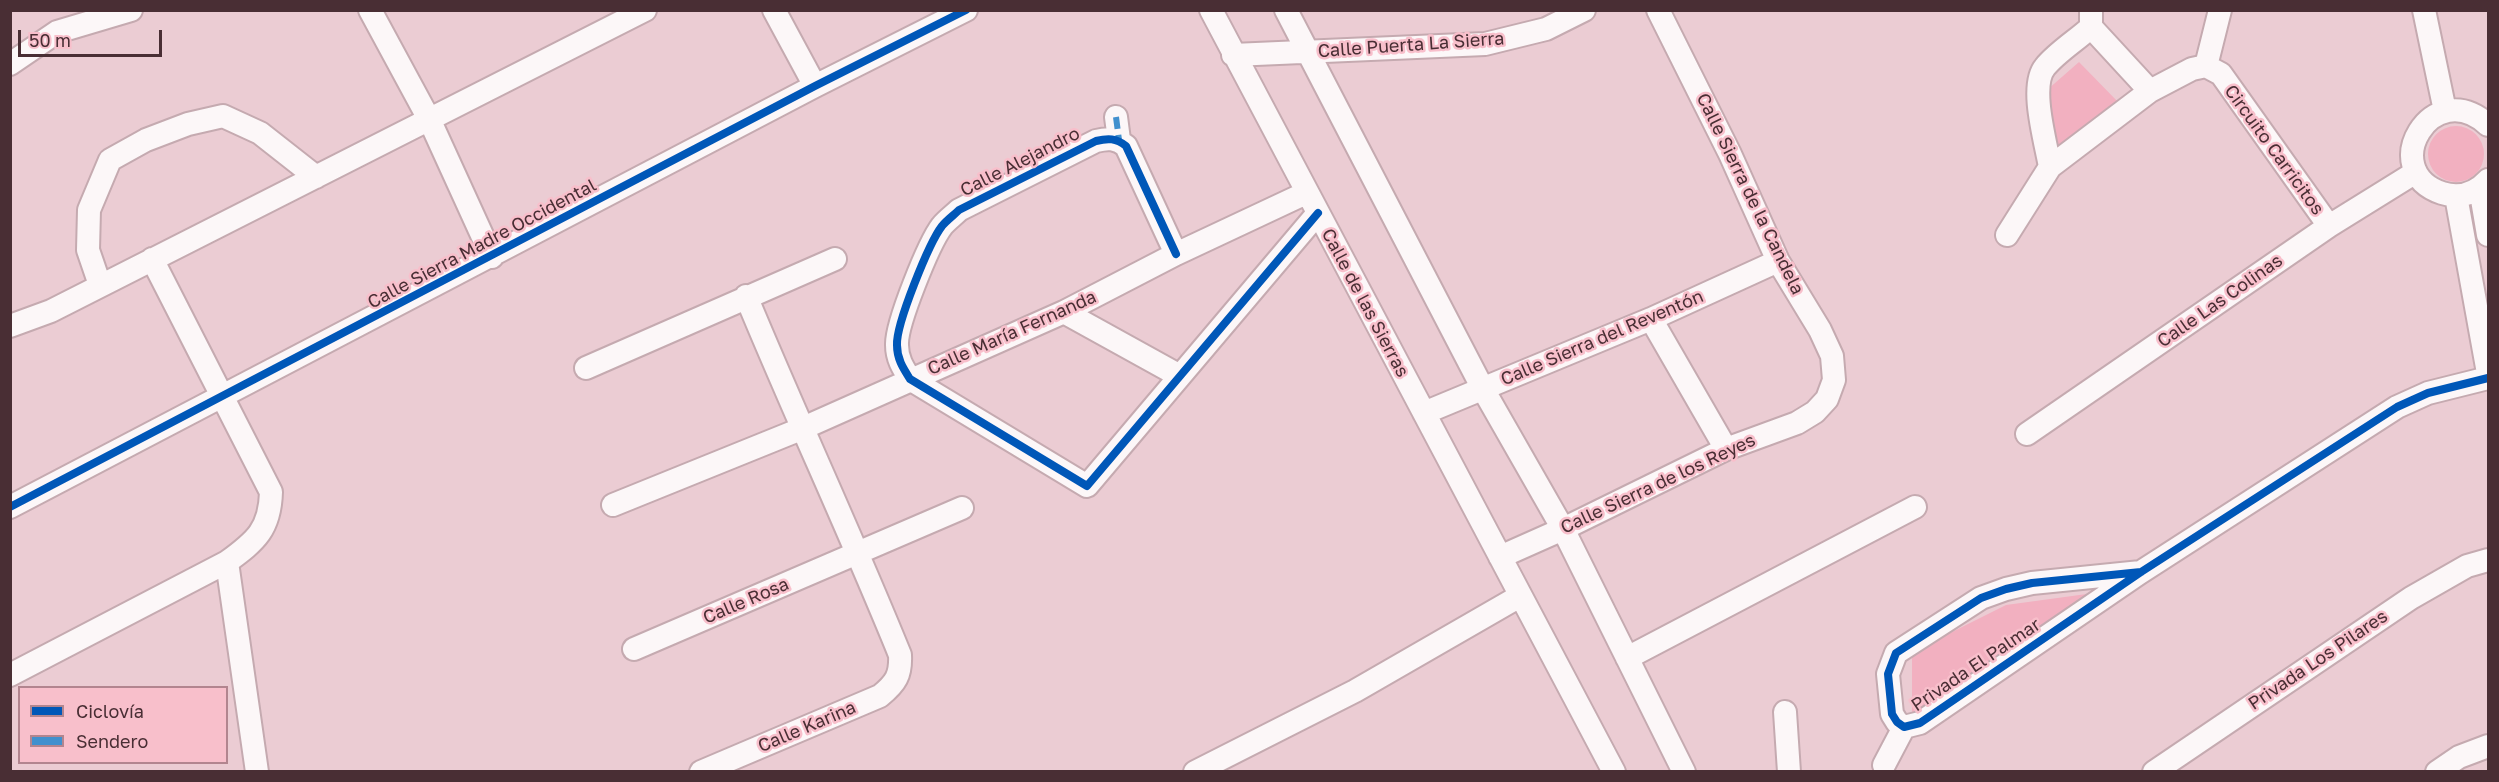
<!DOCTYPE html>
<meta charset="utf-8">
<style>
body{margin:0}
#map{position:relative;width:2499px;height:782px;overflow:hidden;background:#ebccd3;font-family:"Golos Text",sans-serif}
canvas{display:block}
.frame{position:absolute;inset:0;border:12px solid #492e34;pointer-events:none}
.legend{position:absolute;left:18px;top:686px;width:210px;height:78px;box-sizing:border-box;background:#f8bfcb;border:2px solid #b2858f;margin:0;padding:8px 10px;list-style:none;font-size:18px;color:#492e34}
.legend li{display:flex;align-items:center;gap:12px;height:30px}
.legend b{width:30px;border:2px solid #b2858f}
.scale{position:absolute;left:18px;top:30px;width:144px;height:27px;box-sizing:border-box;border:3px solid #492e34;border-top:0;padding-left:8px;font-size:18px;line-height:21px;white-space:nowrap;color:#492e34;-webkit-text-stroke:4px #f8bfcb;paint-order:stroke}
</style>
<div id="map">
<canvas width="2499" height="782"></canvas>
<div class="frame"></div>
<ul class="legend">
<li><b style="height:8px;background:#0057b8"></b>Ciclovía</li>
<li><b style="height:8px;background:#4190ce"></b>Sendero</li>
</ul>
<div class="scale">50 m</div>
</div>
<script>
const ctx = document.querySelector('canvas').getContext('2d');
ctx.lineJoin = 'round';
function paint(path, color) { ctx.fillStyle = color; ctx.fill(path, 'evenodd'); }
function strokePath(path, color, width, dash) { ctx.strokeStyle = color; ctx.lineWidth = width; ctx.lineCap = dash ? 'butt' : 'round'; ctx.setLineDash(dash || []); ctx.stroke(path); }
function drawText(font, color, halo, rows, align = 'center') {
  ctx.font = font + ' "Golos Text",sans-serif'; ctx.lineWidth = 5; ctx.setLineDash([]); ctx.textBaseline = 'middle'; ctx.strokeStyle = halo; ctx.fillStyle = color; for (const [text, x, y, turn = 0] of rows) {
    ctx.save(); ctx.translate(x, y); ctx.rotate((+turn || 0) * Math.PI / 180); ctx.textAlign = isNaN(turn) ? turn : align; if (halo) ctx.strokeText(text, 0, 0); ctx.fillText(text, 0, 0); ctx.restore();
  }
}
const green = new Path2D(`
 M2079,62L2120,104L2054,151L2047,90Z
 M2428 154a28 28 0 1 1 56 0a28 28 0 1 1-56 0Z
 M2094,593L1912,714V652L2006,605Z`);
const street = new Path2D(`
 M370,10L430,121L492,257
 M774,10L815,86
 M1211,10L1614,772
 M1286,10L1483,389L1563,529L1684,772
 M2091,10V27L2150,91
 M2424,10L2445,111
 M1233,55L1485,44L1546,29L1584,10
 M10,64L57,32L131,10
 M2206,66L2221,74L2329,226
 M2206,66L2220,10
 M1116,117L1119,140
 M2488,125C2432,74 2376,171 2442,193C2460,199 2476,193 2488,180
 M2050,167C2046,143 2029,86 2045,67C2057,52 2077,40 2091,27
 M2480,188L2488,235
 M2456,196L2488,373
 M2007,235L2050,167L2150,91L2192,69L2206,66
 M1176,254L1126,146C1116,138 1108,138 1096,141L959,210C954,215 947,220 942,226C929,243 896,324 897,345C897,359 903,368 910,379L1087,486L1318,213
 M100,285L88,250L89,210L110,160L146,140L188,124L223,116L260,133L316,177
 M1064,312L1178,375
 M1651,319L1726,449
 M10,326L51,311L645,10
 M586,368L835,259
 M1424,413L1651,319L1778,261
 M2027,434L2329,226L2416,172
 M613,505L801,429L1064,312L1176,254L1306,193
 M10,507L815,86L966,10
 M1500,557L1563,529L1726,449L1797,423L1815,412L1827,399L1834,380L1832,356L1820,330L1778,261L1730,154L1658,10
 M227,562L257,772
 M2141,572L2032,583L2006,589L1981,598L1896,653L1888,674L1892,714L1897,722L1904,727L1920,723L2141,572L2397,407L2428,393L2488,378
 M634,649L962,508
 M1627,658L1915,507
 M10,675L227,562C256,541 270,529 271,492L152,259
 M1785,712L1789,772
 M1884,765L1904,727
 M701,772L880,696C896,683 901,675 900,655C851,534 796,417 746,296
 M1195,772L1355,691L1520,596
 M2154,772L2411,598L2467,566L2488,560
 M2437,772L2459,757L2488,746`);
const quiet = new Path2D(`
 M1116,117L1119,140`);
const cycleway = new Path2D(`
 M1176,254L1126,146C1116,138 1108,138 1096,141L959,210C954,215 947,220 942,226C929,243 896,324 897,345C897,359 903,368 910,379L1087,486L1318,213
 M10,507L815,86L966,10
 M2141,572L2032,583L2006,589L1981,598L1896,653L1888,674L1892,714L1897,722L1904,727L1920,723L2141,572L2397,407L2428,393L2488,378`);
const streetNames = [
 ["Calle Puerta La Sierra",1411,45,-4],
 ["Circuito Carricitos",2274,150,54],
 ["Calle Alejandro",1020,162,-27],
 ["Calle Sierra de la Candela",1750,194,64],
 ["Calle Sierra Madre Occidental",482,244,-28],
 ["Calle Las Colinas",2220,301,-35],
 ["Calle de las Sierras",1365,303,62],
 ["Calle María Fernanda",1012,333,-24],
 ["Calle Sierra del Reventón",1602,338,-23],
 ["Calle Sierra de los Reyes",1658,484,-25],
 ["Calle Rosa",746,601,-23],
 ["Privada Los Pilares",2318,660,-34],
 ["Privada El Palmar",1976,665,-34],
 ["Calle Karina",807,727,-23]
];
paint(green, '#f2b0c0');
strokePath(street, '#c5aab0', 26);
strokePath(street, '#fcf7f8', 22);
strokePath(quiet, '#4190ce', 6, [12, 6]);
strokePath(cycleway, '#0057b8', 8);
drawText('18px', '#492e34', '#f8bfcb', streetNames);
</script>
